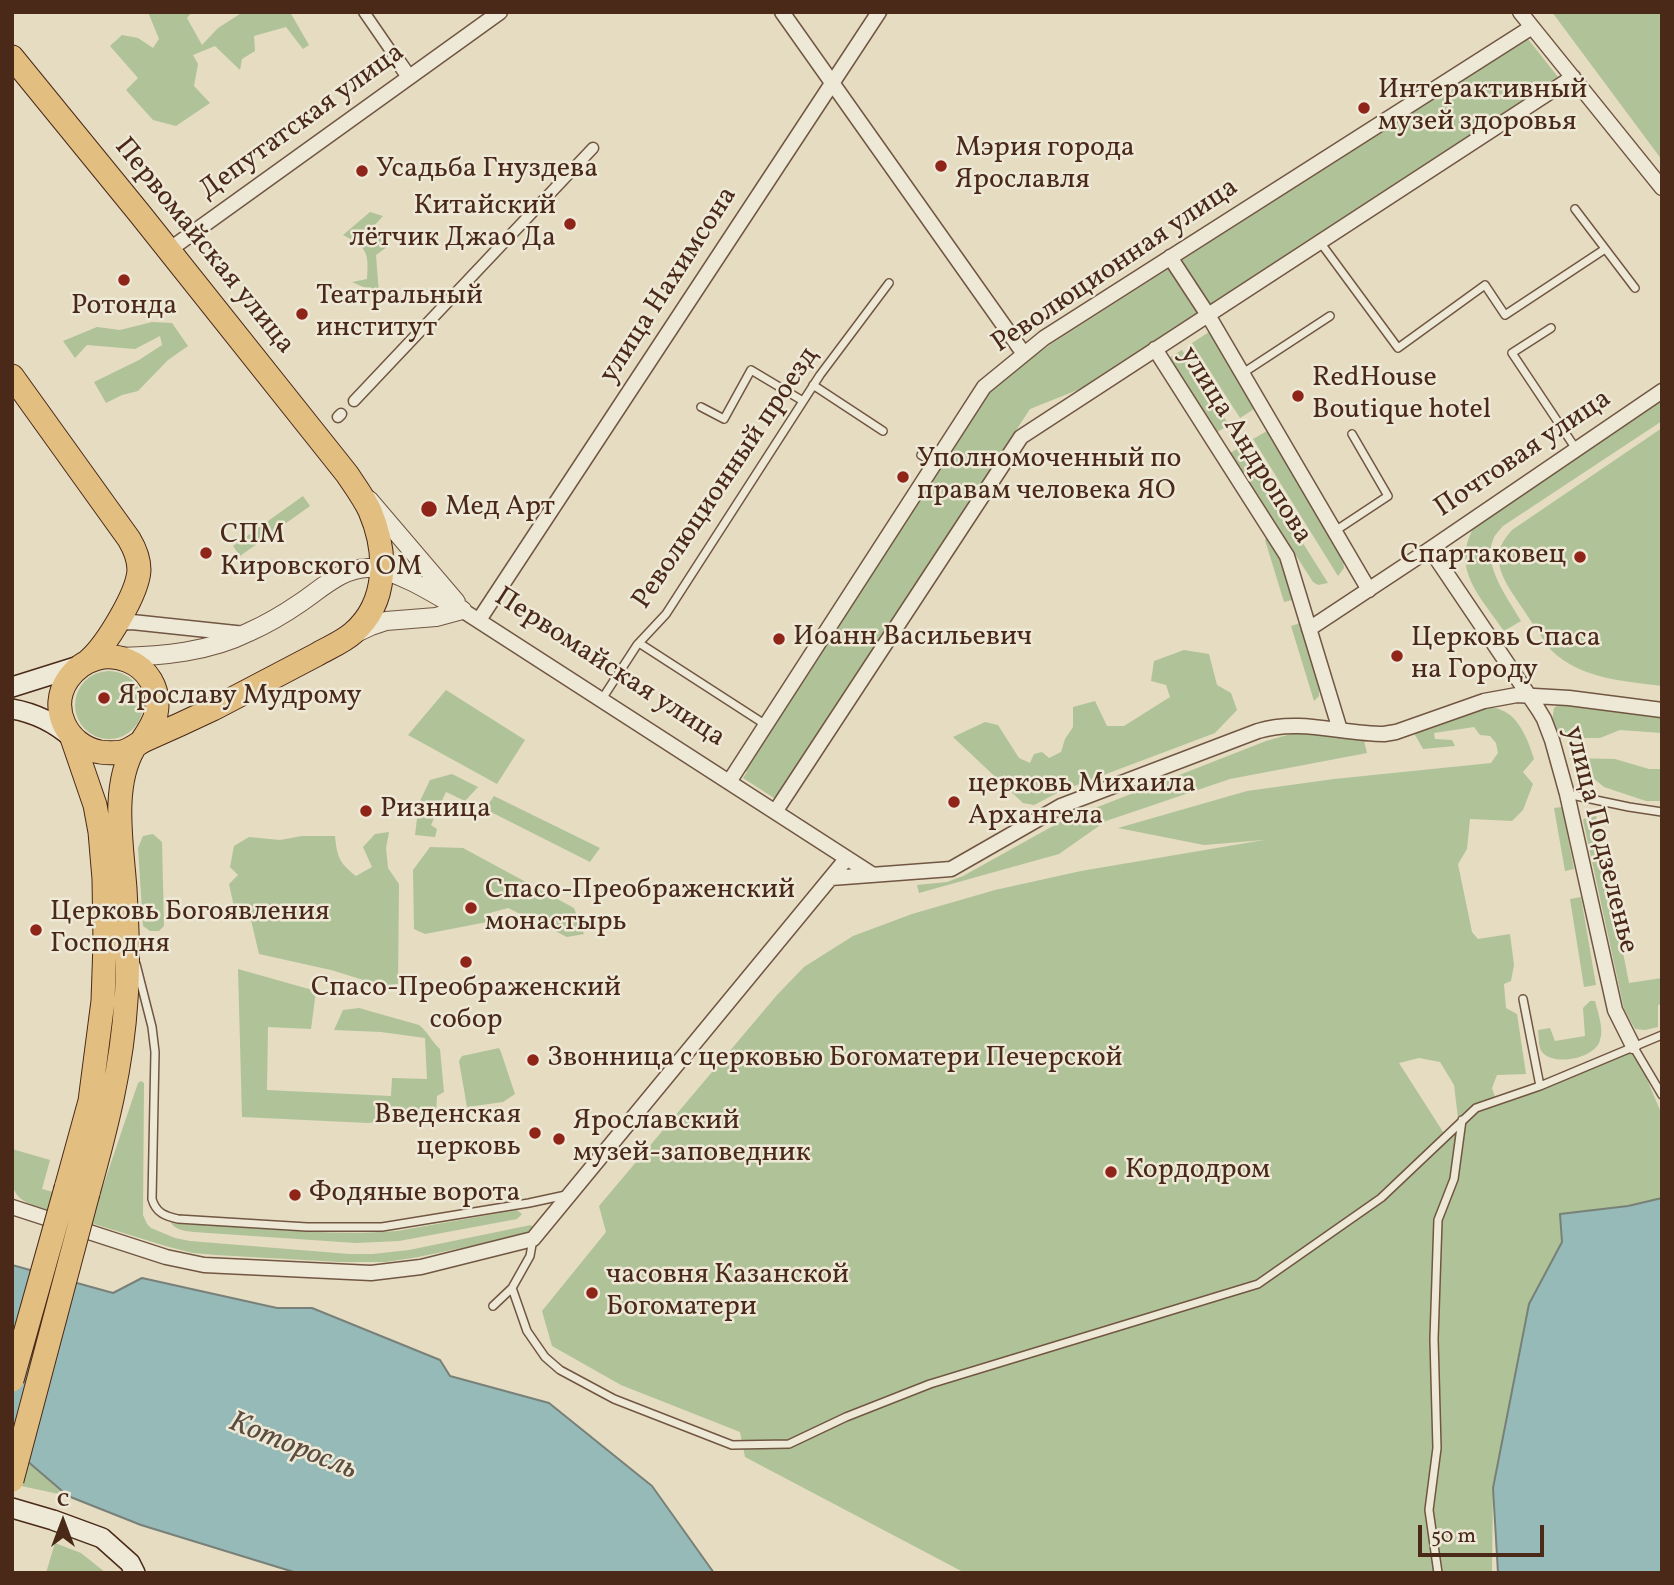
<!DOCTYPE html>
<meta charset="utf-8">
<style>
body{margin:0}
#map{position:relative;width:1674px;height:1585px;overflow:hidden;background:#e5dcc2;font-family:Vollkorn,serif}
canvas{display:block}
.frame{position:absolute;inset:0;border:14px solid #4a2918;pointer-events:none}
.north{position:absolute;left:28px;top:1487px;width:70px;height:70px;-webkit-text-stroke:5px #eee8d7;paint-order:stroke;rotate:0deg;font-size:19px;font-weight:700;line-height:28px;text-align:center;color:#4a2918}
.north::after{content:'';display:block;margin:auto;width:24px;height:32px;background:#4a2918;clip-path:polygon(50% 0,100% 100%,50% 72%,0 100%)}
.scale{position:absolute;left:1418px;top:1525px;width:126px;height:32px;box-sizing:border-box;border:4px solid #4a2918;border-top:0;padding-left:9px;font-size:21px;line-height:24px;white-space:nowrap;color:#4a2918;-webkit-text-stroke:5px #eee8d7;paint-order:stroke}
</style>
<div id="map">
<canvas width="1674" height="1585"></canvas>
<div class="frame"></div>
<div class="north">С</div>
<div class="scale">50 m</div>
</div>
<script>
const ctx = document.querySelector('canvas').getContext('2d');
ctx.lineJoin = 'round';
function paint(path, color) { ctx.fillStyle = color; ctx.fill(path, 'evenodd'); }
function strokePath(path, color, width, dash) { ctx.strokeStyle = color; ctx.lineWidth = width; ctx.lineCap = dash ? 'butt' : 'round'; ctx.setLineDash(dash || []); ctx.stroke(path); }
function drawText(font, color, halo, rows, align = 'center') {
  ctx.font = font + ' Vollkorn,serif'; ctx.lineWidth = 5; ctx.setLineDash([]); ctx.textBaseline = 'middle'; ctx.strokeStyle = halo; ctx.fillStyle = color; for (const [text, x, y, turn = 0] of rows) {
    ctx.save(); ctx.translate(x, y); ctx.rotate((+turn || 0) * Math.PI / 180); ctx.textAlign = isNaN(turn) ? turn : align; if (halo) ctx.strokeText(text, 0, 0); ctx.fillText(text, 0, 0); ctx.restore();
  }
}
const green = new Path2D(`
 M148,12H192L187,18L202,45L218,28L243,12H290L309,45L303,49L286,27L254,36L255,51L242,59L240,70L215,46L193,55L198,64L194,86L210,103L176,126L153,120L126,90L138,78L110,46L122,35L138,38L153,48L159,39Z
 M1552,12H1662V160Z
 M1528,39L1558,77L1080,389L1030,409L779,792L774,798L743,778L747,772L745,771L986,391L1051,344Z
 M370,212L383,216L373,227L387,247L376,255L379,294L352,282L367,279C369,251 367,248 343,235Z
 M152,322L172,323L188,346L168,360L138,391L122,395L106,403L94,382L139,360L162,345L160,336L135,349L87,345L75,358L63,341L97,327L120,330Z
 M1209,332L1254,409L1240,418L1192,343Z
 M1182,350L1229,425L1217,432L1169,358Z
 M1662,399V421L1503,526C1500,530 1494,535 1493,540C1482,565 1509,600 1521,621L1504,631C1481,597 1450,569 1474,527Z
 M1662,428V686C1623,681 1581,679 1551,650C1541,636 1532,623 1523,609C1505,582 1485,558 1512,530Z
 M1267,431L1343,560L1344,568L1338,576L1253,439Z
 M1242,446L1328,583L1318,585L1313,582L1230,453Z
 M303,496L310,506L240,556L233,546Z
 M1266,538L1280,559L1292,600L1284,602L1265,540Z
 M1300,623L1319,688V696L1314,701L1291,626Z
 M1184,650L1209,654L1217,685L1231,693L1237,710L1215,733L1061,791L1034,805L1023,803L953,737L985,722L998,725L1019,758L1030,763L1034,754L1042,752L1049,758L1061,752L1065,739L1073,727V707L1095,701L1107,726H1124L1170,697L1166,685L1151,681L1154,661Z
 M75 705a34 34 0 1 1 68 0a34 34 0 1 1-68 0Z
 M446,690L525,740L497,784L408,735Z
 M1563,702L1662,716V733L1620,730L1600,738H1560L1552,722L1554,708Z
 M1490,707C1494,708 1498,708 1501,710C1519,716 1529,742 1534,759L1523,772L1533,784L1523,810L1512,821L1470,819L1467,849L1458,864L1472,932L1478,939L1510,934L1514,965L1511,981L1504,984L1506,1008L1517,1014L1526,1074L1497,1075L1492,1088L1495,1097L1473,1107L1458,1118L1454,1085L1440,1062L1419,1058L1399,1063L1445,1135L1476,1108L1633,1046L1662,1115V1198L1628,1206L1560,1214L1562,1242L1529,1304L1493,1488L1492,1573H965L745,1457L740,1432L621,1385L552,1346L542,1311L606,1232L599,1206L777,995L804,967L853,936L912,914L995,890L1081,871L1264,840L1204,845L1118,828L1247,791L1334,779L1491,763L1498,753L1496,743L1490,736L1480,735L1474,727L1434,733L1435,739L1452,740L1455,746L1423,749L1414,733Z
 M1305,730L1363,737L1367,753L1230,779L1106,821L1059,854L919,893L917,885L947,882L963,876L1062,821L1266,741Z
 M1569,758L1615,759L1649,769H1662V801H1646L1604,787Z
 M452,774L478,787L465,801L446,792L431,825L437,829L435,837L415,835L419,803L430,780Z
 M494,796L600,848L590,862L485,809Z
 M1562,807L1574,869L1565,871L1554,808Z
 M1595,810L1629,983L1662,978V1004L1658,1005V1027L1645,1030L1635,1029L1624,1009L1583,820Z
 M389,832L386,848L388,868L399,884L398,984L383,986L331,970L259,954L251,920L235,911L229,884L238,875L230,867L234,846L249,837L280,840L302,836H335C337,856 339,863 356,876L372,867L363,847L375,834Z
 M153,834L162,842L164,926L159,931H150L143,926L138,848L143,836Z
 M430,847L463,848L574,908L584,934L567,937L508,908L486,914L487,922L425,934L414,929L413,870Z
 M1581,897L1596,985L1584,987L1570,899Z
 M238,969L316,991L311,1029L268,1027L267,1090L391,1096L392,1078L427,1079L425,1038L381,1032L334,1030L343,1010L359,1008L419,1025C428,1032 432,1042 440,1049L444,1092L437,1096L436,1113L368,1123L242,1117Z
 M1590,1001H1595C1598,1013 1604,1029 1600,1040C1596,1058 1554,1067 1542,1052C1538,1047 1539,1037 1538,1030L1550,1028L1555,1041L1585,1036L1583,1008Z
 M499,1048L501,1052L515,1094L503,1102L467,1107L459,1061L462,1056Z
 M141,1081L144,1083L143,1215L147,1224L151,1228L175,1238L190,1241L349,1254H373L409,1250L531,1225L533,1228L525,1235L418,1257L386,1262H340L216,1255L193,1253L169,1247L32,1205C5,1194 12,1174 12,1149L50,1160L42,1189L97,1204L138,1083Z
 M517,1210L522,1214L517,1219L399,1241L356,1243L194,1232C185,1231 174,1230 170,1221L180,1224C250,1226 327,1237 397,1231Z
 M12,1448L68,1496L12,1484Z
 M55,1543L81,1553L106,1573H46Z`);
const water = new Path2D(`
 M1662,1198V1573H1498L1493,1488L1529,1304L1562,1242L1560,1214L1628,1206Z
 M12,1265L113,1293L142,1278L277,1308H312L440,1360L450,1376L549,1403L652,1486L714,1573H297L141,1525L68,1496L12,1448Z`);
const service = new Path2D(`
 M1575,209L1635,288
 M1320,242L1398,348L1485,285L1505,315L1605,249
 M1551,328L1512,353L1576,449
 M1243,373L1330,316
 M813,385L883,431
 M701,407L724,419L751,370L803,401
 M921,455L934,463
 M1335,531L1388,496L1352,434
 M639,643L766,725
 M602,699L637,645L666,614L820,375L889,283
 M1567,794L1629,807L1662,812
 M136,964L152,1027L155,1052L152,1199C156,1213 165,1216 178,1219L307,1227H382L529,1203L566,1195
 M1523,999L1540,1086
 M1633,1046L1662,1095
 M533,1239L530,1256L512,1288L527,1331L545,1357L560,1370L614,1399L732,1445L789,1444L846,1417L930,1384L1258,1284L1381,1198L1476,1108L1540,1086L1662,1035
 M493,1306L512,1288
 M1438,1573L1429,1510L1437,1448L1434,1339L1438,1220L1454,1179L1462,1120`);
const pedestrian = new Path2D(`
 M364,12L395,57
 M354,401L593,148
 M338,417L341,414`);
const minor = new Path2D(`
 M782,12L1024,354
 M1520,12L1662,188
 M395,57L409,77
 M169,250L500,12
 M1170,257L1208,315L1369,590
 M1155,349L1287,556L1340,730
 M1430,549L1538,709L1544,719L1552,740L1567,794L1615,1010L1633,1046
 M462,610L873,875
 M479,620L879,12
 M116,623L132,622L245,634
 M1309,629L1430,549L1662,391
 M729,782L984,387L1044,338L1532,27
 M775,812L1021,437L1573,77
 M831,878L951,869L1061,806L1258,731C1300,718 1341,734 1384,734L1396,732L1484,701L1517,695L1569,698L1662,710
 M12,1207L166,1257L204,1265L371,1273L421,1267L533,1239L847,858`);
const tertiary = new Path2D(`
 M369,500L456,602
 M354,634L371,626L386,621L436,617L462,610
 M119,657C163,656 209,652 249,632C267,624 284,614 300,603C321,589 343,567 370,568C398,570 438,596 462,610`);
const secondary = new Path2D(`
 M12,687L82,665
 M12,709C35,713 55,723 72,738
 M12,1508L53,1520L102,1538L130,1563L135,1573`);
const primary = new Path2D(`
 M12,57L140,214L347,474C355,486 364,498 370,511C387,551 389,602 353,633C343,642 328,648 316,655C282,673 247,691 213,709C190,720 168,730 145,740C137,744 131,750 122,752C115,753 107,753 100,752C67,746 48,708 68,679C99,635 166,662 156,714C153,725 147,733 141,742
 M12,376L129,539C135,549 139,558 139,570C138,593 106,646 88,661
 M66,1188L90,1101L103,1001L105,943L104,879L100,832L95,805L72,738
 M88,1193C106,1129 122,1067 126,1000C129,963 127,926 125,889C122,845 111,787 134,748`);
const primaryBridge = new Path2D(`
 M12,1380L66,1188
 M12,1480L88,1193`);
const markers = [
 [1364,108,7,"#8f2418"],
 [941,166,7,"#8f2418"],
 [362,171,7,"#8f2418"],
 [570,224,7,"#8f2418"],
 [124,280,7,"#8f2418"],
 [302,314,7,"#8f2418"],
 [1298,396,7,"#8f2418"],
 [903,477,7,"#8f2418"],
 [429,509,9,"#8f2418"],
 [206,553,7,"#8f2418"],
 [1580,557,7,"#8f2418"],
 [779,639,7,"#8f2418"],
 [1397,656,7,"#8f2418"],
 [104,698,7,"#8f2418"],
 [954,802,7,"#8f2418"],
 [366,811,7,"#8f2418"],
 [471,908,7,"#8f2418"],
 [36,930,7,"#8f2418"],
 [466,962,7,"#8f2418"],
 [533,1060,7,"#8f2418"],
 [535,1133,7,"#8f2418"],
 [559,1139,7,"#8f2418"],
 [1111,1172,7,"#8f2418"],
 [295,1195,7,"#8f2418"],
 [592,1293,7,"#8f2418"]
];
const poiNames = [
 ["Интерактивный",1378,92],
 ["музей здоровья",1378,124],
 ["Мэрия города",955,150],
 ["Ярославля",955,182],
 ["Усадьба Гнуздева",376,171],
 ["Китайский",556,208,"right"],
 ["лётчик Джао Да",556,240,"right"],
 ["Театральный",316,298],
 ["институт",316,330],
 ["Ротонда",124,308,"center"],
 ["RedHouse",1312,380],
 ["Boutique hotel",1312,412],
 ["Уполномоченный по",917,461],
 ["правам человека ЯО",917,493],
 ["Мед Арт",445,509],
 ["СПМ",220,537],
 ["Кировского ОМ",220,569],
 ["Спартаковец",1566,557,"right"],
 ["Иоанн Васильевич",793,639],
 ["Церковь Спаса",1411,640],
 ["на Городу",1411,672],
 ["Ярославу Мудрому",118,698],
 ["церковь Михаила",968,786],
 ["Архангела",968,818],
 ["Ризница",380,811],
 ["Спасо-Преображенский",485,892],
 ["монастырь",485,924],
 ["Церковь Богоявления",50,914],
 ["Господня",50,946],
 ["Спасо-Преображенский",466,990,"center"],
 ["собор",466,1022,"center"],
 ["Звонница с церковью Богоматери Печерской",547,1060],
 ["Введенская",521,1117,"right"],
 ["церковь",521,1149,"right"],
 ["Ярославский",573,1123],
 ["музей-заповедник",573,1155],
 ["Кордодром",1125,1172],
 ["Фодяные ворота",309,1195],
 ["часовня Казанской",606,1277],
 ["Богоматери",606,1309]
];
const streetNames = [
 ["Депутатская улица",303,123,-36],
 ["Первомайская улица",203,247,51],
 ["Революционная улица",1116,267,-34],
 ["улица Нахимсона",670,286,-57],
 ["улица Андропова",1244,446,58],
 ["Почтовая улица",1524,455,-34],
 ["Революционный проезд",727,479,-56],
 ["Первомайская улица",609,669,33],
 ["улица Подзеленье",1599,840,76]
];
const waterNames = [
 ["Которосль",292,1448,22]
];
paint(green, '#b0c297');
paint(water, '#96bab8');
strokePath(water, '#788078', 2);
strokePath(service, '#715642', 10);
strokePath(pedestrian, '#715642', 13);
strokePath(minor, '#715642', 17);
strokePath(tertiary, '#715642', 20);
strokePath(secondary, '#4a2918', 22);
strokePath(primary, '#4a2918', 25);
strokePath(service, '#eee8d7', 7);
strokePath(pedestrian, '#eee8d7', 10);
strokePath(minor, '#eee8d7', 14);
strokePath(tertiary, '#eee8d7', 18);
strokePath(secondary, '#eee8d7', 19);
strokePath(primary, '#e2be81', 23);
strokePath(primaryBridge, '#4a2918', 25, []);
strokePath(primaryBridge, '#e2be81', 23);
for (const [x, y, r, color] of markers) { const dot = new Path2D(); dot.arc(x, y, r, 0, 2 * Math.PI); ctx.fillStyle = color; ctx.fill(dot); strokePath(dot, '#eee8d7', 2.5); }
drawText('28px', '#4a2918', '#eee8d7', poiNames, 'left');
drawText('28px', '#4a2918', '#eee8d7', streetNames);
drawText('italic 30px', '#5d4d40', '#eee8d7', waterNames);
</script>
